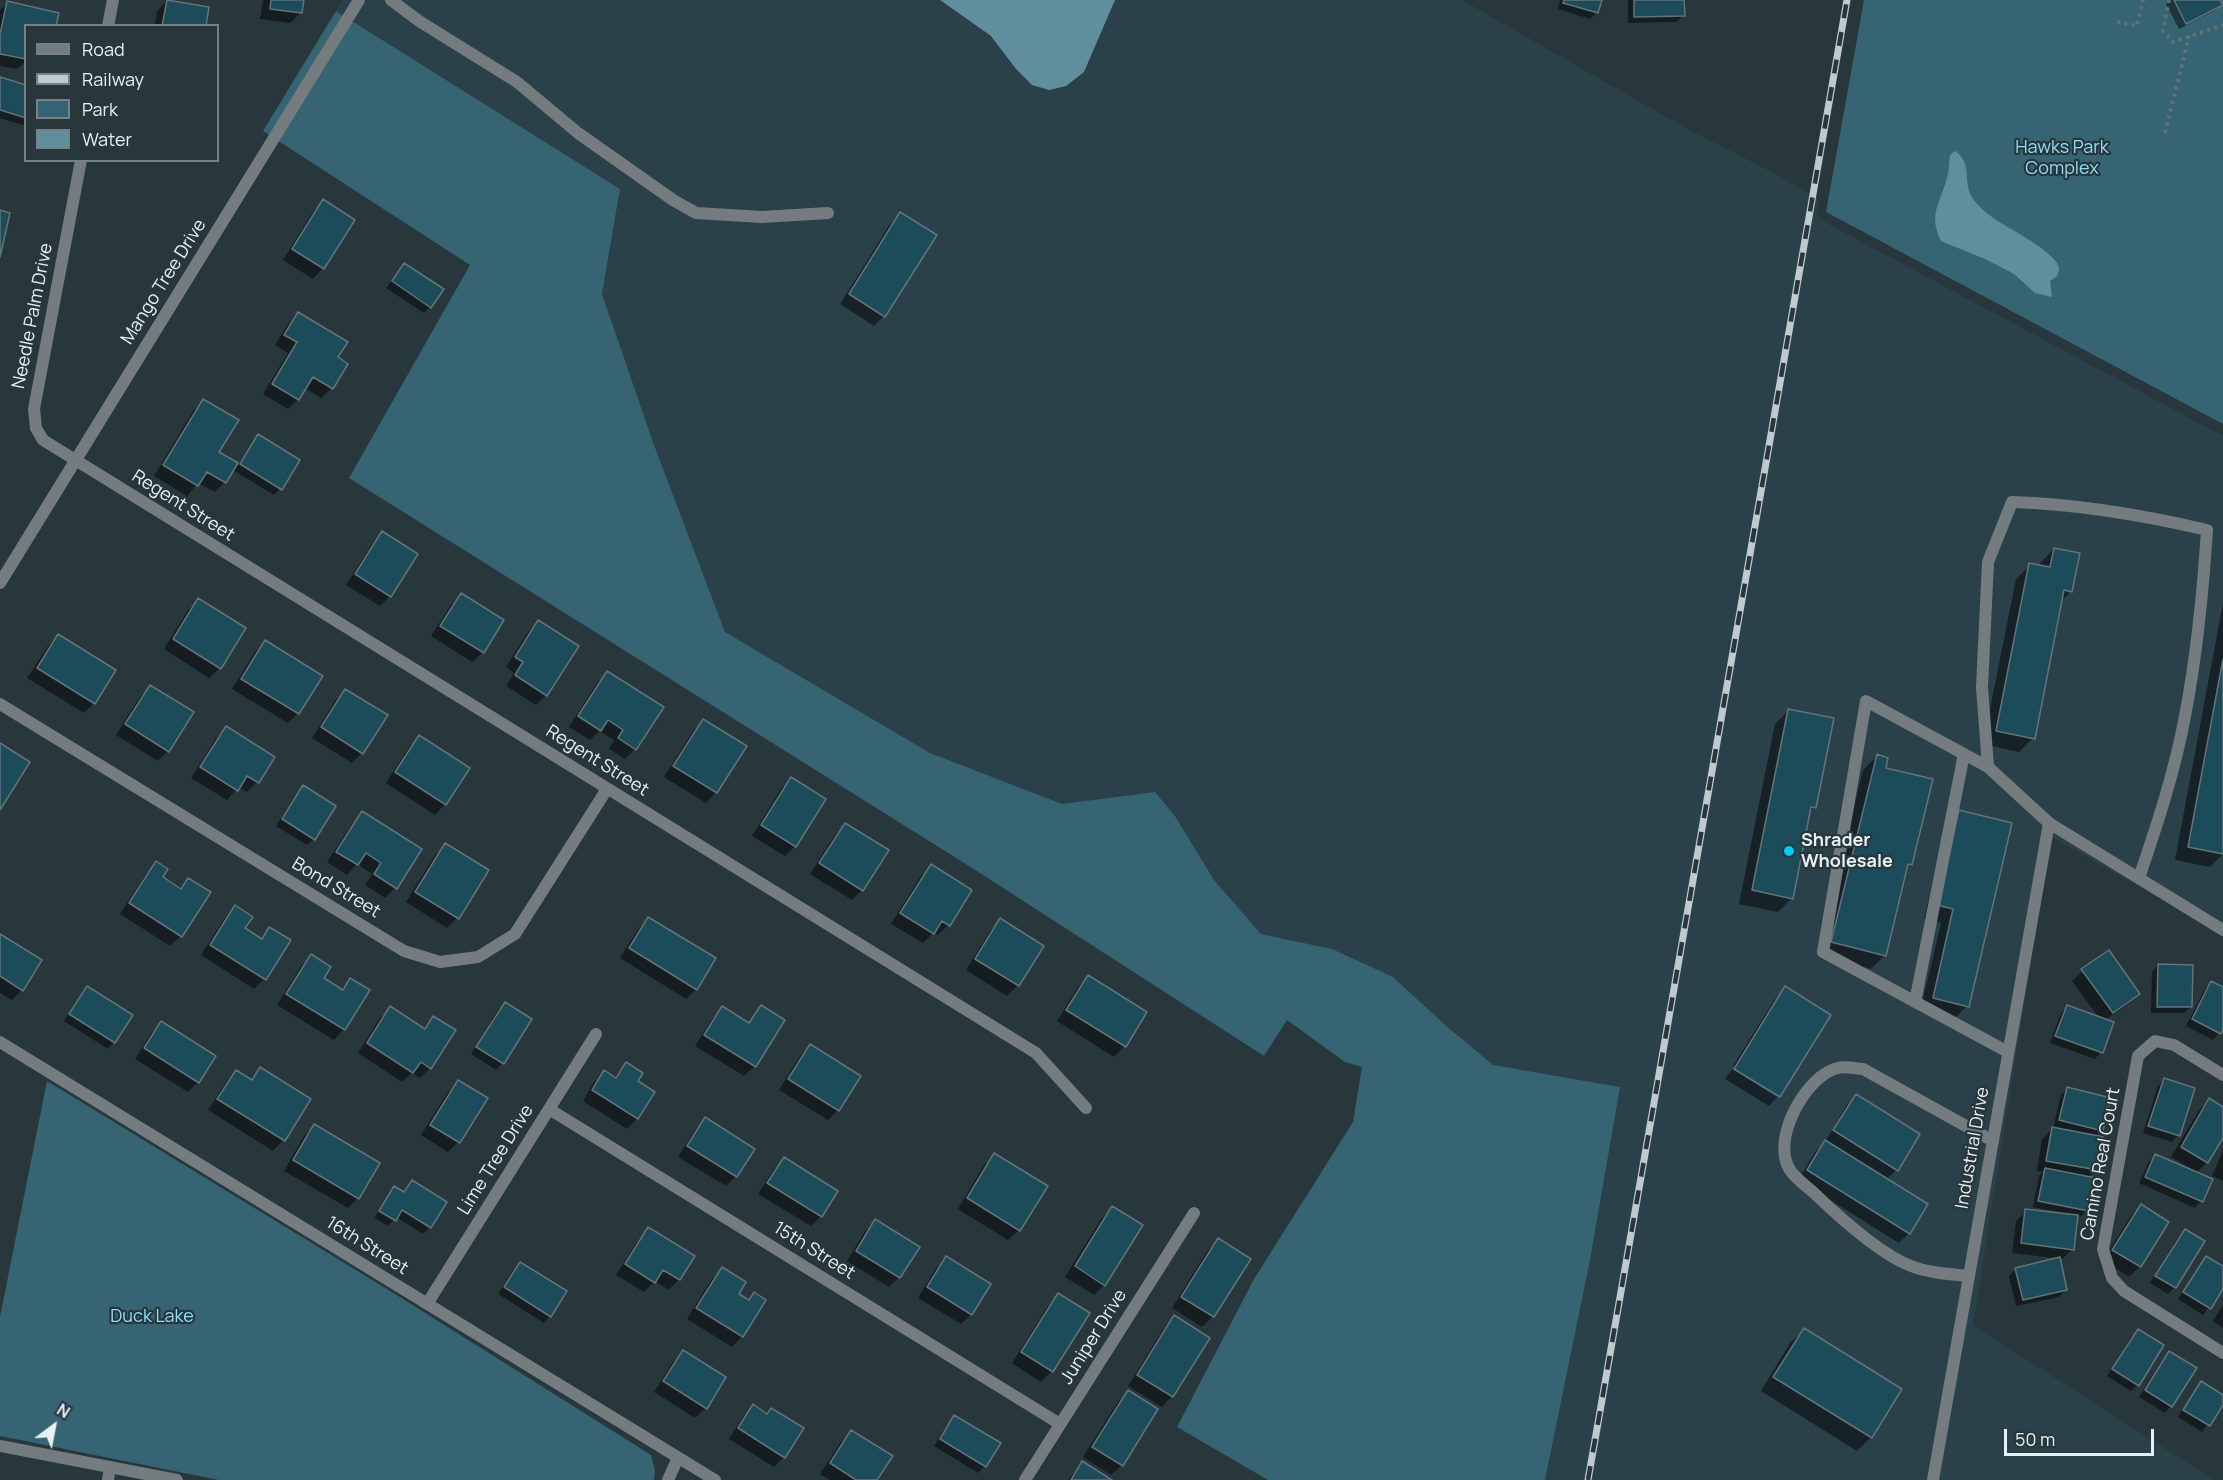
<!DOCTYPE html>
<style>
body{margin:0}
#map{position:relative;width:2223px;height:1480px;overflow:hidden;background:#28373c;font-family:Manrope,sans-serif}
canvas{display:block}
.legend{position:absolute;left:24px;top:24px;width:195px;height:138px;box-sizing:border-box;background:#28373c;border:2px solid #748186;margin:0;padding:8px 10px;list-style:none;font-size:18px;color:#e7f0f4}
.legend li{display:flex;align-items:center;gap:12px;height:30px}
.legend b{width:30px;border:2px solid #748186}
.north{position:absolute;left:24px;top:1396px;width:60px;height:60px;-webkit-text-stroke:4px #28373c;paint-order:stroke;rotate:32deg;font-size:16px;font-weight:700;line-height:24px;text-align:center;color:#e7f0f4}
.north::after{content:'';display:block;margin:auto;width:21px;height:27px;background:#e7f0f4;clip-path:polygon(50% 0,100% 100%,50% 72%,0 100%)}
.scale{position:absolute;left:2004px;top:1429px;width:150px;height:27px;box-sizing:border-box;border:3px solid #e7f0f4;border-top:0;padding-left:8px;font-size:18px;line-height:21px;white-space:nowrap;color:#e7f0f4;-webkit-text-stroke:4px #28373c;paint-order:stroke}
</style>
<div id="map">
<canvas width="2223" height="1480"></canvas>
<ul class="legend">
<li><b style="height:8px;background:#757c7f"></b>Road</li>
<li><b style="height:8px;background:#c0cace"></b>Railway</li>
<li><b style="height:16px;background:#376473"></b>Park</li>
<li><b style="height:16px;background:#608e9f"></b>Water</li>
</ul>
<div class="north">N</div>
<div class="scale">50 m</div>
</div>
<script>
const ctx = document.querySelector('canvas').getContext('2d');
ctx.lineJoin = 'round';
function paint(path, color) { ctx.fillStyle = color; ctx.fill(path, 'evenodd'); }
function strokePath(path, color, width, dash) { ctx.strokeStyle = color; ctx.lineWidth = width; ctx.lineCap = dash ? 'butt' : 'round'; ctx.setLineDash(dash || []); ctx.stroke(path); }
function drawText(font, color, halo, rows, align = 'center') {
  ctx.font = font + ' Manrope,sans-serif'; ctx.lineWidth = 4.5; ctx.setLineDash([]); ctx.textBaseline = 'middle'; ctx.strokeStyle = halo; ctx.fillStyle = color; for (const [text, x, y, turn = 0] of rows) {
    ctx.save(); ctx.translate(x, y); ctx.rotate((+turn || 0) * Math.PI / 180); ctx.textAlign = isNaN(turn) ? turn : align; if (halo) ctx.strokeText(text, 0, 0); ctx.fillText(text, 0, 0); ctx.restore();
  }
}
const built = new Path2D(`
 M343,0H940L991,36L996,41L1084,72L1115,0H1462L1689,130L1776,174L1819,200L1817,214L1821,220L2223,436V935L2051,836L1973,1325L2214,1480H1545L1590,1260L1619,1087L1493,1065L1444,1024L1332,949L1261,934L1214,880L1175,816L1155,792L1062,804L930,753L725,632L654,445L602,294L620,189L336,11Z`);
const green = new Path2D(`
 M1864,0H2223V424L1826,212Z
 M336,11L620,189L602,294L654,445L725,632L930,753L1062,804L1155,792L1175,816L1214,880L1261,934L1332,949L1393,977L1444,1024L1493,1065L1620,1087L1590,1260L1545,1480H1268L1177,1427L1254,1279L1353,1122L1362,1067L1345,1062L1287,1020L1264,1056L969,866L349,478L470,265L263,131Z
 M47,1081L395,1294L651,1455L655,1471L654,1480H219L0,1436V1317Z`);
const water = new Path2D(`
 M940,0H1115L1084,72L1066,86L1049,90L1032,85L1016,69L991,36Z
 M1955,151C1972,163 1964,180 1970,193C1974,203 1984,211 1992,217C2010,230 2044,245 2057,263C2060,268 2059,272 2057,276L2050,281L2052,297L2035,293L2014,274L1985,259L1941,241C1928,214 1940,204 1947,178C1949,171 1949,162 1950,155Z`);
const shadow = new Path2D(`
 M263,0H302L300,13L290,23L260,19Z
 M1560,0H1600L1597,12L1590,19L1558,9Z
 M1628,0H1683V15L1677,22L1628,23Z
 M2169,0H2219L2221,4L2214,11L2179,29L2166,4Z
 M167,1L204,26H155L157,11Z
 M8,3L26,26V61L17,69L0,66V10Z
 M0,79L26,86V126L0,118Z
 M323,201V268L313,279L283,260L313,212Z
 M900,214L884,316L874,326L840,304L890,224Z
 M404,265L430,307L424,313L386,288Z
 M298,314L336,358L332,388L321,398L305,388L298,399L288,409L263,394L288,353L275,345L288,324Z
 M204,400L217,453L238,465L259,436L280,489L274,495L233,470L225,482L215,492L198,483L187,496L154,476L193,411Z
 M382,533L390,596L380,606L346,585L372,544Z
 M2054,549L2071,591L2061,602L2033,738L2019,752L1983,744L2016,579L2030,565L2040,567V563Z
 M461,595L483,652L472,662L431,636L451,605Z
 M199,600L220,668L209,678L164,649L188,610Z
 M2223,603V854L2210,867L2175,860Z
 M538,622L546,695L536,705L506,686L514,673L506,667L528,632Z
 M58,636L94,703L84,713L27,678L48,646Z
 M265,642L298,713L288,723L232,689L255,652Z
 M607,673L635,749L625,759L609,749L614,740L599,731L590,740L569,727L597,683Z
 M150,687L168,751L158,761L116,735L140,697Z
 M346,690L362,753L352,763L312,738L335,701Z
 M1789,710L1814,807L1809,813L1792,898L1778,912L1739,904L1775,724Z
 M703,721L716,792L706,803L664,777L693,731Z
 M226,728L273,757L257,782L247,792L238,787L227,800L191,778L216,738Z
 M419,737L445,804L435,815L386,783L409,747Z
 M1877,756L1911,864L1906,869L1885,955L1871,969L1818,956L1863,770Z
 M791,779L795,846L785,856L752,836L781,789Z
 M303,787L314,839L307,845L276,826L297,793Z
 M363,812L395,888L385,898L365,885L372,874L357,864L347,875L327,862L353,823Z
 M845,825L862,890L852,900L810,874L835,835Z
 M1946,826L1967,1006L1953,1020L1920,1012L1941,923L1924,919Z
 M446,845L487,871L457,918L447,928L406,902L435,855Z
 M156,863L161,877L179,889L189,879L209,892L181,936L170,946L120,914L146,874Z
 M931,866L948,925L938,935L934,932L923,943L891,924L921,876Z
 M235,907L243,929L259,939L270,929L264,979L254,989L201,955L225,918Z
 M648,918L696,989L686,999L620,958L638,929Z
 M1000,920L1042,946L1018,985L1007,996L966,970L990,931Z
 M0,936L22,990L12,1000L0,993Z
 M311,956L322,979L340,990L350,980L368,991L344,1029L334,1040L277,1005L301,966Z
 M2158,965L2191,1007L2184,1013H2151L2152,972Z
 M2082,971L2138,994L2128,1004L2105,1020L2101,1052L2095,1059L2050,1043L2061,1013L2067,1006L2099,1018L2072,981Z
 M1088,977L1145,1013L1124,1046L1114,1057L1057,1021L1078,987Z
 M2211,983L2223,989V1027L2213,1040L2186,1026L2205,989Z
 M87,988L114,1042L108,1049L64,1021L80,995Z
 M1786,988L1829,1015L1778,1096V1094L1733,1066L1775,999Z
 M505,1004L502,1063L496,1070L471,1054L498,1010Z
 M761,1007L783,1021L755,1066L744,1076L695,1046L712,1019L722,1008L747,1024Z
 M390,1008L423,1029L434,1018L430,1068L420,1078L412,1073L402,1082L358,1053L380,1018Z
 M161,1023L198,1082L188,1092L135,1059L151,1033Z
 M810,1046L838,1110L828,1120L779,1090L800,1056Z
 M626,1064L636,1082L653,1093L637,1118L627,1129L583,1101L594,1082L604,1072L614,1078Z
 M260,1069L309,1100L283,1140L273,1151L208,1110L226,1082L236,1071L250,1080Z
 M1732,1069L1777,1097L1769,1106L1725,1079Z
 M2164,1080L2178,1135L2172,1142L2143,1133L2158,1086Z
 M458,1082V1142L448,1152L421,1135L448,1092Z
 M2068,1089L2101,1130L2095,1137L2097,1169L2088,1178V1210L2081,1216L2077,1215L2073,1249L2062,1259L2012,1253L2016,1221L2026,1211L2058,1214L2059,1212L2033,1207L2039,1176L2043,1172L2037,1171L2042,1139L2053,1128L2061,1095Z
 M1856,1096L1896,1170L1886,1180L1909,1233L1899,1243L1798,1180L1815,1152L1825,1142L1846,1106Z
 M2209,1100L2223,1108V1135L2207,1162L2196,1173L2201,1201L2195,1208L2139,1183L2149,1162L2155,1155L2189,1170L2190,1168L2171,1157L2199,1110Z
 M705,1119L736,1176L726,1186L678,1157L695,1130Z
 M314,1126L358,1198L348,1208L284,1171L304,1136Z
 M2223,1150V1181L2212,1176Z
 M995,1155L1019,1230L1008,1240L958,1209L984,1165Z
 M784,1159L821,1216L811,1226L758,1194L774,1169Z
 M412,1181L430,1227L423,1234L396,1217L388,1226L374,1218L395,1188L403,1193Z
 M2141,1206L2167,1222L2140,1266L2129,1277L2103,1260L2131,1216Z
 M1112,1208L1104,1285L1094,1295L1065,1277L1102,1218Z
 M876,1221L899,1277L889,1287L847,1261L865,1231Z
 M649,1229L693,1256L679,1280L668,1290L655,1281L644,1292L616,1275L639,1239Z
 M2185,1230L2203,1242L2175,1287L2168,1294L2150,1283L2178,1237Z
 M1218,1240L1249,1259L1213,1316L1202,1327L1172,1308L1208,1250Z
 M947,1258L971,1314L961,1324L918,1298L936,1268Z
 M2206,1258L2223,1268V1287L2203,1315L2178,1299L2200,1264Z
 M520,1263L550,1316L544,1323L498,1294L513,1270Z
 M723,1269L737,1294L747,1300L754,1294L764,1300L742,1336L732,1347L687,1319L712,1279Z
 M2016,1269L2066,1290L2059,1297L2016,1306L2009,1276Z
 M1058,1295L1088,1314L1052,1371L1041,1382L1012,1363L1048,1306Z
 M2223,1305V1328L2213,1321Z
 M1174,1317L1208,1338L1172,1396L1162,1407L1128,1386L1164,1328Z
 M1804,1330L1871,1437L1857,1451L1761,1391L1790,1343Z
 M2138,1331V1385L2131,1391L2107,1376L2131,1337Z
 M683,1352L706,1408L695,1418L654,1392L673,1362Z
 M2170,1352L2171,1406L2165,1413L2139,1397L2163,1359Z
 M2201,1383L2223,1397V1402L2202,1432L2178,1417L2195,1390Z
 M1128,1392L1122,1465L1111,1475L1083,1457L1118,1402Z
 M753,1406L766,1415L771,1410L784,1457L774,1467L729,1439L743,1417Z
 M955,1417L985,1466L978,1473L934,1446L948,1424Z
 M851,1432L876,1480H830L820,1474L841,1442Z
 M1082,1463L1109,1480H1068Z`);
const building = new Path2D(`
 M167,0L209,7L206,26H162Z
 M271,0H304L302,13L270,9Z
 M1564,0H1602L1598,13L1563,3Z
 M1634,0H1684L1685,16L1634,17Z
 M2174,0H2220L2223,5L2186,24Z
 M7,1L59,13L56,26H26V59L0,54V34Z
 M0,77L26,85V118L0,110Z
 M323,199L355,220L324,269L292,249Z
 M0,210L10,213L0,257Z
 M900,212L937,235L885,317L849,294Z
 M404,263L444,289L431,308L392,281Z
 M298,312L348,342L338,357L348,364L333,389L313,377L299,400L272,384L297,342L284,335Z
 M203,399L239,420L219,452L238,463L226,483L207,472L198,486L163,465Z
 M258,434L300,460L282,490L240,464Z
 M382,531L418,554L391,597L355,574Z
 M2054,548L2080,553L2072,592L2064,590L2035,739L1996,731L2029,563L2050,567Z
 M461,593L504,620L484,653L440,626Z
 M198,598L246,628L221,669L173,639Z
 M538,620L579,646L547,696L515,675L523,662L515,657Z
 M58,634L116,670L95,704L37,668Z
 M265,640L323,676L299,714L241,679Z
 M2223,659V854L2188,847Z
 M607,671L664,707L636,750L618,738L623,730L608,720L601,731L578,716Z
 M150,685L194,712L169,752L125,724Z
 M345,689L388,715L363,754L321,727Z
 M1788,709L1834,718L1816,808L1811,807L1793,899L1752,890Z
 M703,719L747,746L717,793L673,766Z
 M226,726L275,757L259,783L247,776L238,791L200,767Z
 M419,735L470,768L446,805L395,772Z
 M0,743L30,762L0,810Z
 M1877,754L1888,758L1886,768L1933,779L1912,865L1908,864L1886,956L1831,942Z
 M791,777L826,799L796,847L761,825Z
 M303,785L336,806L315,840L282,819Z
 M1959,810L2012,823L1969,1007L1933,998L1953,909L1937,905Z
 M362,811L422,849L397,889L374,874L381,863L366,853L358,865L336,852Z
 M845,823L889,850L863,891L819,863Z
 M445,843L489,870L459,919L415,892Z
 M156,861L168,869L163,877L181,889L188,878L211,892L182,937L129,903Z
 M931,864L972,890L950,926L942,921L934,934L900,913Z
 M235,905L253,917L245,928L262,939L269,927L291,940L266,980L210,945Z
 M648,917L716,958L697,990L629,948Z
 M1000,918L1044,946L1019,986L975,959Z
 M0,934L42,960L23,991L0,976Z
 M2109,950L2140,994L2113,1013L2081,969Z
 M311,954L331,967L324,978L343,990L350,978L370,990L345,1030L286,994Z
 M2158,964L2193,965L2192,1007H2157Z
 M1088,975L1147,1012L1126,1047L1066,1010Z
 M2211,981L2223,987V1030L2221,1034L2192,1019Z
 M87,986L133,1015L115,1043L69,1014Z
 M1785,986L1831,1015L1780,1097L1734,1069Z
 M505,1002L532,1019L504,1064L476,1047Z
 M761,1005L785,1020L756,1067L704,1035L722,1006L749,1023Z
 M2067,1005L2114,1022L2103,1053L2055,1036Z
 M390,1006L425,1029L433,1016L456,1030L431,1069L421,1062L413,1073L367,1043Z
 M161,1021L216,1056L199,1083L144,1048Z
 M810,1044L861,1076L839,1111L788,1079Z
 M626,1062L643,1073L638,1081L655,1092L638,1119L592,1090L604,1070L616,1078Z
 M260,1067L311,1099L285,1141L217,1099L236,1070L252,1080Z
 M2164,1078L2195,1088L2180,1136L2148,1126Z
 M458,1080L488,1098L460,1143L430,1125Z
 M2067,1087L2111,1098L2103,1131L2059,1120Z
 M1856,1094L1920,1134L1898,1171L1833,1130Z
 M2209,1098L2223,1107V1138L2208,1163L2181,1147Z
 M705,1117L755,1149L737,1177L687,1146Z
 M314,1124L380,1163L359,1199L293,1160Z
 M2052,1127L2104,1137L2098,1170L2046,1161Z
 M1825,1140L1928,1204L1910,1234L1807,1170Z
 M994,1153L1048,1186L1020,1231L967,1198Z
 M2155,1154L2213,1179L2203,1202L2145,1177Z
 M784,1157L838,1191L822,1217L767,1183Z
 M2045,1168L2096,1178L2089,1211L2038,1201Z
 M412,1180L447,1202L431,1228L402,1210L396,1221L379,1211L394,1186L404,1192Z
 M2141,1204L2169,1222L2141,1267L2112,1250Z
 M1112,1206L1143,1225L1105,1286L1075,1266Z
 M2025,1209L2078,1215L2074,1250L2021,1243Z
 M875,1219L920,1247L900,1278L856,1251Z
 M648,1227L695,1256L680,1280L663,1270L655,1283L625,1264Z
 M2185,1229L2205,1241L2176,1288L2155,1276Z
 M1218,1238L1251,1259L1214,1317L1181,1297Z
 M946,1256L991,1284L972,1315L927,1287Z
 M2206,1256L2223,1266V1289L2211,1309L2183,1292Z
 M2060,1257L2067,1290L2023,1300L2015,1268Z
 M520,1262L567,1291L551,1317L504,1287Z
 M722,1267L746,1282L739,1294L749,1300L754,1292L766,1300L743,1337L696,1308Z
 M1058,1293L1090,1313L1053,1372L1021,1352Z
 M1174,1315L1210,1338L1173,1397L1137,1375Z
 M1804,1328L1902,1389L1872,1438L1773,1377Z
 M2138,1329L2164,1345L2139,1386L2112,1369Z
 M683,1350L726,1377L707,1409L663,1381Z
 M2169,1351L2197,1368L2172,1407L2145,1390Z
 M2201,1381L2223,1395V1405L2210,1426L2183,1410Z
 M1128,1390L1158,1409L1123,1466L1092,1447Z
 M753,1404L767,1414L771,1408L804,1428L785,1458L738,1428Z
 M954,1415L1001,1443L986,1467L940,1439Z
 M851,1430L893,1456L877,1480H856L830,1463Z
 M1082,1461L1112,1480H1071Z`);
const path = new Path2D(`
 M2169,0L2163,31L2173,42L2223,25
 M2117,22L2137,26L2143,0
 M2165,133L2189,36`);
const lane = new Path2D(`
 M391,0L419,21L517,82L578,133L673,200L696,213L762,217L828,213
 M1988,767L1866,701L1823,952L2008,1052
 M2049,823L1988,767L1982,687L1988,562L2012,502C2078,504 2143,515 2207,530C2203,592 2197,654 2185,716C2175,771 2157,825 2139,878
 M1915,1002L1964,754
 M1969,1276C1949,1274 1929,1273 1911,1266C1879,1254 1838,1216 1813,1192C1805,1185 1795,1178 1790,1170C1771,1141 1803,1082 1832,1070C1842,1065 1852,1068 1863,1069L1993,1141`);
const street = new Path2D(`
 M108,26L113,0
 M81,160L34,409L36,428L43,440L1036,1053L1086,1108
 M0,583L359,0
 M0,704L404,951L440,962L478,957L515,934L607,789
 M0,1042L715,1480
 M2223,1075L2174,1045L2155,1041L2138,1056L2103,1249L2112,1278L2124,1291L2223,1353
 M549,1109L1060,1424
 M427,1304L596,1034
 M0,1446L177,1480
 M108,1480L110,1467
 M668,1480L678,1458
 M1025,1480L1194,1213
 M1933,1480L2049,823L2223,930`);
const rail = new Path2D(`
 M1588,1480L1847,0`);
const markers = [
 [1789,851,6,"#02cbf9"]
];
const parkNames = [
 ["Hawks Park",2062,148],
 ["Complex",2062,169],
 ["Duck Lake",152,1317]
];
const streetNames = [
 ["Mango Tree Drive",164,282,-58],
 ["Needle Palm Drive",33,316,-79],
 ["Regent Street",183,506,32],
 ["Regent Street",597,761,32],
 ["Bond Street",336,888,31],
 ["Industrial Drive",1973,1148,-80],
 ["Lime Tree Drive",496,1160,-58],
 ["Camino Real Court",2101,1164,-80],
 ["16th Street",367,1246,32],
 ["15th Street",814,1251,32],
 ["Juniper Drive",1094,1337,-58]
];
const poiNames = [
 ["Shrader",1801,841],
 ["Wholesale",1801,862]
];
paint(built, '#2a4149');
paint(green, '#376473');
paint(water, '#608e9f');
paint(shadow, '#0007');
paint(building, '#1c4b5a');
strokePath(building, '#637379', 1.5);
strokePath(path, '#647175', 4, [3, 4.5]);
strokePath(lane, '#757c7f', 12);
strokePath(street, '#757c7f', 12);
strokePath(rail, '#c0cace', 7);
strokePath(rail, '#28373c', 4.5, [14]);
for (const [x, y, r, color] of markers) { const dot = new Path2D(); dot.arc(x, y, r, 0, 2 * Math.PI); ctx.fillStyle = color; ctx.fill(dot); strokePath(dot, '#28373c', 2); }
drawText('18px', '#8fddf9', '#28373c', parkNames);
drawText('18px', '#e7f0f4', '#28373c', streetNames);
drawText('bold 18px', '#e7f0f4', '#28373c', poiNames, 'left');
</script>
